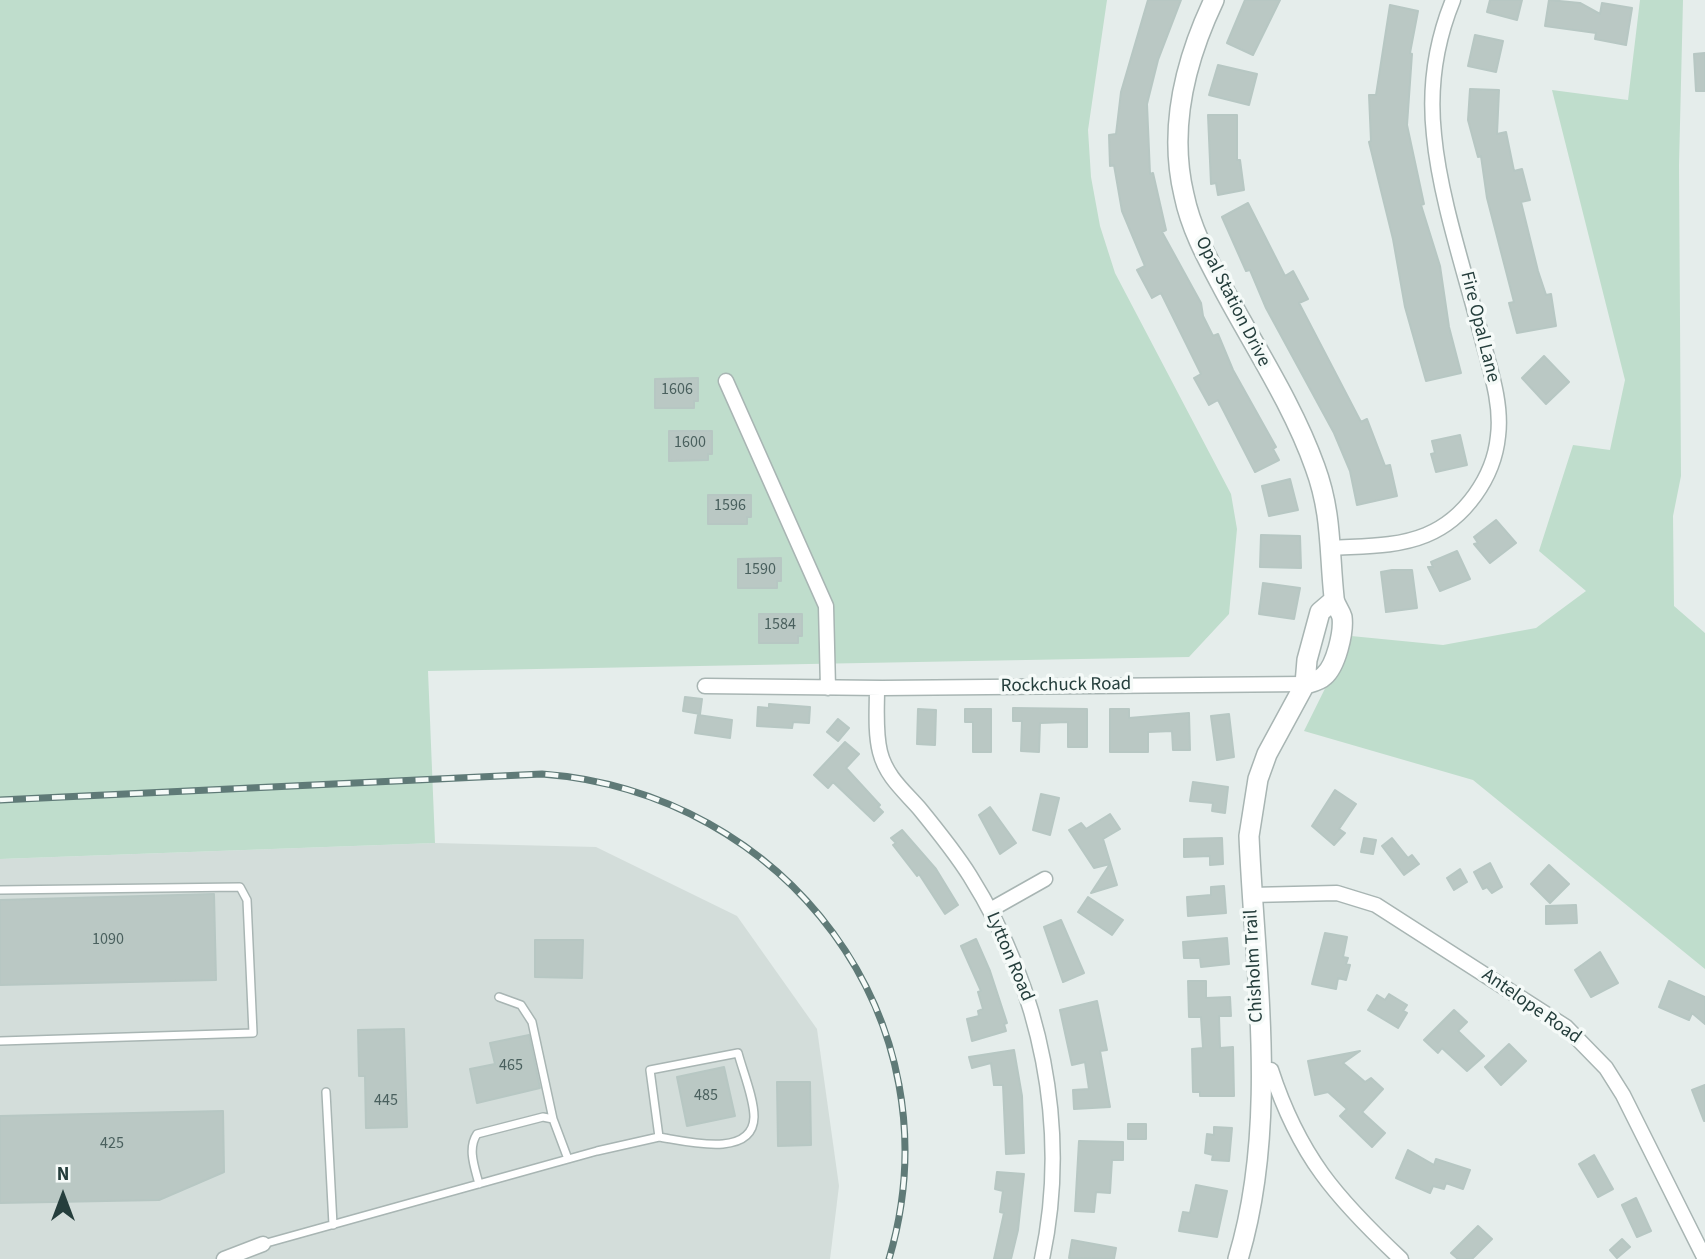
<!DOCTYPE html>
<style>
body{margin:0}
#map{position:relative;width:1705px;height:1259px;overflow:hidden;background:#e5edeb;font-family:"Source Sans 3",sans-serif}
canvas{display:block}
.north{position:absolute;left:28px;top:1161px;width:70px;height:70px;-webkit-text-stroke:5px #f5faf8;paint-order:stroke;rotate:0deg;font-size:19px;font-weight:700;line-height:28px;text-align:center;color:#253e3c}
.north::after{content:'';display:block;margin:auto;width:24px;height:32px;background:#253e3c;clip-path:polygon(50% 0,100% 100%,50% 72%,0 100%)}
</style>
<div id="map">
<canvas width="1705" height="1259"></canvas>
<div class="north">N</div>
</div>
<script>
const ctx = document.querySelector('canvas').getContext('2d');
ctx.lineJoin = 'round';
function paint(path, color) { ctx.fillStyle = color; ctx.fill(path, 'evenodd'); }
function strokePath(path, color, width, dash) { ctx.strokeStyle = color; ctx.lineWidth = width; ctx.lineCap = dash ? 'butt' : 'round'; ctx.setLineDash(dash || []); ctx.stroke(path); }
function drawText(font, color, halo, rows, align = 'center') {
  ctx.font = font + ' "Source Sans 3",sans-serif'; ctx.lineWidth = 7; ctx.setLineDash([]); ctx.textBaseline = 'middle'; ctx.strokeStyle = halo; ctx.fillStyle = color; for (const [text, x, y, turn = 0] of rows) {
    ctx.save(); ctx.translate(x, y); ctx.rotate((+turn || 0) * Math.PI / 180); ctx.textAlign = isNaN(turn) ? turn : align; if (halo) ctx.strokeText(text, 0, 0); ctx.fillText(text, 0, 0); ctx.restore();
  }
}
const built = new Path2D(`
 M435,843L596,847L737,916L817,1029L839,1186L830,1259H0V859Z`);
const green = new Path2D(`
 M0,0H1107L1088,130L1091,177L1100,226L1115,273L1231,494L1237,529L1229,614L1189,657L428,671L435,843L0,859Z
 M1640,0H1683L1679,165L1681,476L1673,516L1674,606L1705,633V969L1473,780L1304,731L1351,636L1443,645L1536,628L1586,591L1539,551L1573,445L1610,450L1625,380L1552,90L1628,100Z`);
const building = new Path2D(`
 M1148,0H1181L1158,60L1147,104L1150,174L1153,173L1166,230L1162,232L1201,303L1203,316L1213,336L1218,334L1233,370L1276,447L1273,449L1279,460L1255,472L1218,400L1209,405L1194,378L1201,374L1161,293L1152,298L1137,270L1145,266L1122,211L1114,165L1110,166L1109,135L1116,134L1121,92Z
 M1245,0H1280L1253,55L1227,43Z
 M1490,0H1522L1517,20L1487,12Z
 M1549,0L1580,3L1600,14L1602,3L1632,8L1626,45L1595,39L1596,33L1545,26Z
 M1390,5L1418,11L1410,53L1412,54L1407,125L1424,204L1421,205L1440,266L1449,327L1461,373L1426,381L1405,307L1393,239L1369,142L1371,141L1369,95H1376Z
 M1475,35L1503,41L1496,72L1468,66Z
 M1705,53V91H1696L1694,54Z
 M1218,65L1257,74L1249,105L1209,95Z
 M1470,89L1499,90L1497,134L1506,132L1514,171L1522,169L1530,200L1521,202L1538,271L1546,295L1551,294L1556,326L1517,333L1509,303L1514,302L1487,198L1481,156L1478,157L1468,120Z
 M1208,115H1237V160H1240L1244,190L1218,195L1216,183L1211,184Z
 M1248,203L1285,276L1293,271L1308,299L1299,303L1361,422L1367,419L1385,466L1390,465L1397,496L1357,505L1350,471L1334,433L1266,308L1250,270L1246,271L1222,217Z
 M1544,356L1569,382L1546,404L1522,378Z
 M698,378V401H694V408H655V379Z
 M669,431H712V454H708V460L669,461Z
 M1460,435L1467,465L1436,472L1431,454L1435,453L1432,441Z
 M1290,479L1298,510L1269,516L1262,486Z
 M708,495H751V517H747V524H708Z
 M1496,520L1516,543L1490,563L1474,544L1478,543L1474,537Z
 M1261,535L1300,536L1301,568L1260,567Z
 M1457,551L1470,579L1440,591L1428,567H1433L1431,562Z
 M781,558V581H777V588H738V559Z
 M1392,570H1412L1417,608L1386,612L1381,572Z
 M1263,583L1300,588L1294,619L1259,614Z
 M759,614H802V636H798V643H759Z
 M685,697L702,699L700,714L683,711Z
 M769,704L810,707L809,723L793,722L792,728L757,726L758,707L769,708Z
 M1013,708L1087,709V747H1068V722L1040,723L1039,752L1021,751L1022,721H1013Z
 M918,709L936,710L935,745L917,744Z
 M965,709H991V752H973V722H965Z
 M1110,709H1129V718L1189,713L1190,750H1173L1172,731L1148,732V752H1110Z
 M1229,714L1234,757L1217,760L1211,716Z
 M698,715L732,720L730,738L695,733Z
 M838,719L849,728L838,741L827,732Z
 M845,742L859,754L846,768L880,805L878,807L883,812L874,821L833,782L828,788L814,775Z
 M1193,782L1228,787L1225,813L1212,811L1213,803L1190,801Z
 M1335,790L1356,804L1339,829L1345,833L1334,845L1312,826Z
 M1041,794L1059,798L1050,835L1033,830Z
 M990,807L1016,843L1000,854L979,815Z
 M1110,814L1120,829L1103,839L1117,885L1091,893L1110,864L1094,868L1069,830L1081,823L1086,829Z
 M902,830L936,869L958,905L945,914L919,874L917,876L893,845L896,843L891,838Z
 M1222,838L1223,864L1210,865V856L1184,857V839Z
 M1364,838L1376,840L1373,854L1361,852Z
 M1392,838L1408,858L1412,855L1419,864L1404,875L1382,846Z
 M1490,863L1502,887L1492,893L1487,887L1483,889L1474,872Z
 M1549,865L1569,884L1550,903L1531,884Z
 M1460,869L1467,882L1454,890L1447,878Z
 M1224,886L1226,913L1188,916L1187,897L1211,895V887Z
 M214,894L216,980L0,985V900Z
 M1088,897L1123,920L1112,935L1078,912Z
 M1576,905L1577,923L1546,924V906Z
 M1061,920L1084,973L1063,982L1044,927Z
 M1325,933L1347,937L1343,957L1348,958L1346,964L1350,965L1346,980L1338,978L1336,989L1312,984Z
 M1227,938L1229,964L1201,967L1200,958H1184L1183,942Z
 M976,939L990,971L1007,1023L1004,1024L1006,1031L972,1041L967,1019L979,1016L978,1011L983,1009L978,992L981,991L961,946Z
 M535,940H583L582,978L535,977Z
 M1600,952L1618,983L1591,997L1575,970Z
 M1188,981H1206V998L1230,997L1231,1016H1219L1220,1048L1233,1047L1234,1096H1200V1092H1193L1192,1049L1203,1048L1201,1017H1189Z
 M1669,981L1705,997V1024L1692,1013L1689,1020L1659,1007Z
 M1389,994L1407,1005L1403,1011L1407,1013L1398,1028L1368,1010L1377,995L1385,1000Z
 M1097,1001L1107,1050L1100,1051L1110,1107L1074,1109L1073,1090L1089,1089L1085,1062L1072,1065L1060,1010Z
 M1454,1010L1467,1022L1458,1031L1484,1056L1467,1071L1442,1048L1438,1053L1424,1040Z
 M404,1029L407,1127L366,1128L365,1076H359L358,1030Z
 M529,1035L540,1088L477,1103L470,1069L495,1064L490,1043Z
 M1509,1044L1526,1061L1501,1085L1485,1067Z
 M1014,1050L1022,1096L1024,1153L1006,1154L1003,1085H994L991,1063L972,1068L969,1057Z
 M1360,1051L1343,1063L1365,1082L1371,1078L1383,1089L1362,1112L1385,1133L1372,1147L1340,1116L1347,1109L1328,1092L1315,1095L1308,1061Z
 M724,1067L735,1116L687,1126L677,1077Z
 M777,1082H810L811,1145L778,1146Z
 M1705,1085V1121H1704L1692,1090Z
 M223,1111L224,1172L159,1200L0,1203V1116Z
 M1128,1124H1146V1139H1128Z
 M1214,1127L1232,1128L1229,1161L1212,1160L1213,1155L1205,1153L1207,1134L1214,1135Z
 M1079,1141L1123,1142V1160H1112L1110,1193L1096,1192L1094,1212L1075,1211Z
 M1408,1150L1434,1165L1436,1159L1470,1170L1463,1189L1446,1183L1444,1189L1433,1186L1430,1193L1396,1178Z
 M1594,1155L1613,1189L1598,1197L1579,1164Z
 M997,1172L1024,1174L1018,1230L1011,1259H994L1004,1213L1000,1212L1003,1191L995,1189Z
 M1196,1185L1227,1191L1217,1237L1179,1231L1183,1212L1190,1213Z
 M1636,1198L1651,1231L1637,1237L1622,1205Z
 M1478,1226L1492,1239L1472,1259H1458L1451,1253Z
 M1622,1239L1630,1247L1617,1258L1610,1250Z
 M1072,1240L1116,1248L1114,1259L1069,1258Z`);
const service = new Path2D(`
 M0,890L240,887L247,900L253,1033L0,1041
 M499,997L521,1005L532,1022L553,1119
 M326,1092L333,1225
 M479,1184C475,1168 467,1149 477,1134L543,1117L553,1119L568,1159
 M263,1244L597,1151L659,1137L650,1070L738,1053C743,1072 754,1098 754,1117C753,1159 685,1141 659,1137`);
const minor = new Path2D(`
 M726,381L826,606L828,688
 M1332,548C1363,546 1397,547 1426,535C1465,519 1494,477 1498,436C1502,405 1491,372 1483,342C1467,278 1440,200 1434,135C1429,89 1435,44 1453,0
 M705,686L882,688L1305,684
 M877,688C877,709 875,732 880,752C886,776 903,790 919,808C937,830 955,852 970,876C1041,989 1070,1128 1042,1259
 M1251,895L1337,893L1376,905L1566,1027L1606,1068L1623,1095L1705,1259
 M990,910L1045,879
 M1261,1073L1271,1070C1299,1156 1336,1198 1401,1259
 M224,1259L263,1244`);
const tertiary = new Path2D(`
 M1214,0C1185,61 1168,128 1184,195C1191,229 1207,258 1223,288C1254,346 1293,405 1315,467C1332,513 1329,550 1334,597C1334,604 1340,610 1342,617C1344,632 1336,666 1324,676C1319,681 1312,682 1305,684
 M1238,1259C1279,1123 1255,975 1249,836L1258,779L1267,754L1305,684L1307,660L1320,612L1334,600`);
const rail = new Path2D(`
 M0,800L542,774C785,792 960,1019 889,1259`);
const numberNames = [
 ["1606",677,390],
 ["1600",690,443],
 ["1596",730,506],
 ["1590",760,570],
 ["1584",780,625],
 ["1090",108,940],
 ["465",511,1066],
 ["485",706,1096],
 ["445",386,1101],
 ["425",112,1144]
];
const streetNames = [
 ["Opal Station Drive",1232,302,63],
 ["Fire Opal Lane",1479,327,76],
 ["Rockchuck Road",1066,686,-1],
 ["Lytton Road",1009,957,67],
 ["Chisholm Trail",1255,966,-93],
 ["Antelope Road",1531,1007,35]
];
paint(built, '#d3ddda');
paint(green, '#bfddcc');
paint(building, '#bac8c4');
strokePath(building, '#b7c7c3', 2);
strokePath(service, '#a8b5b3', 10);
strokePath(minor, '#a8b5b3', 17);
strokePath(tertiary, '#a8b5b3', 22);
strokePath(service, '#fff', 7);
strokePath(minor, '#fff', 14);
strokePath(tertiary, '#fff', 19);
strokePath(rail, '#5f7a77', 7);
strokePath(rail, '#f5faf8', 4.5, [13]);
drawText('16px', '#4a605e', null, numberNames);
drawText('19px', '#253e3c', '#f5faf8', streetNames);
</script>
